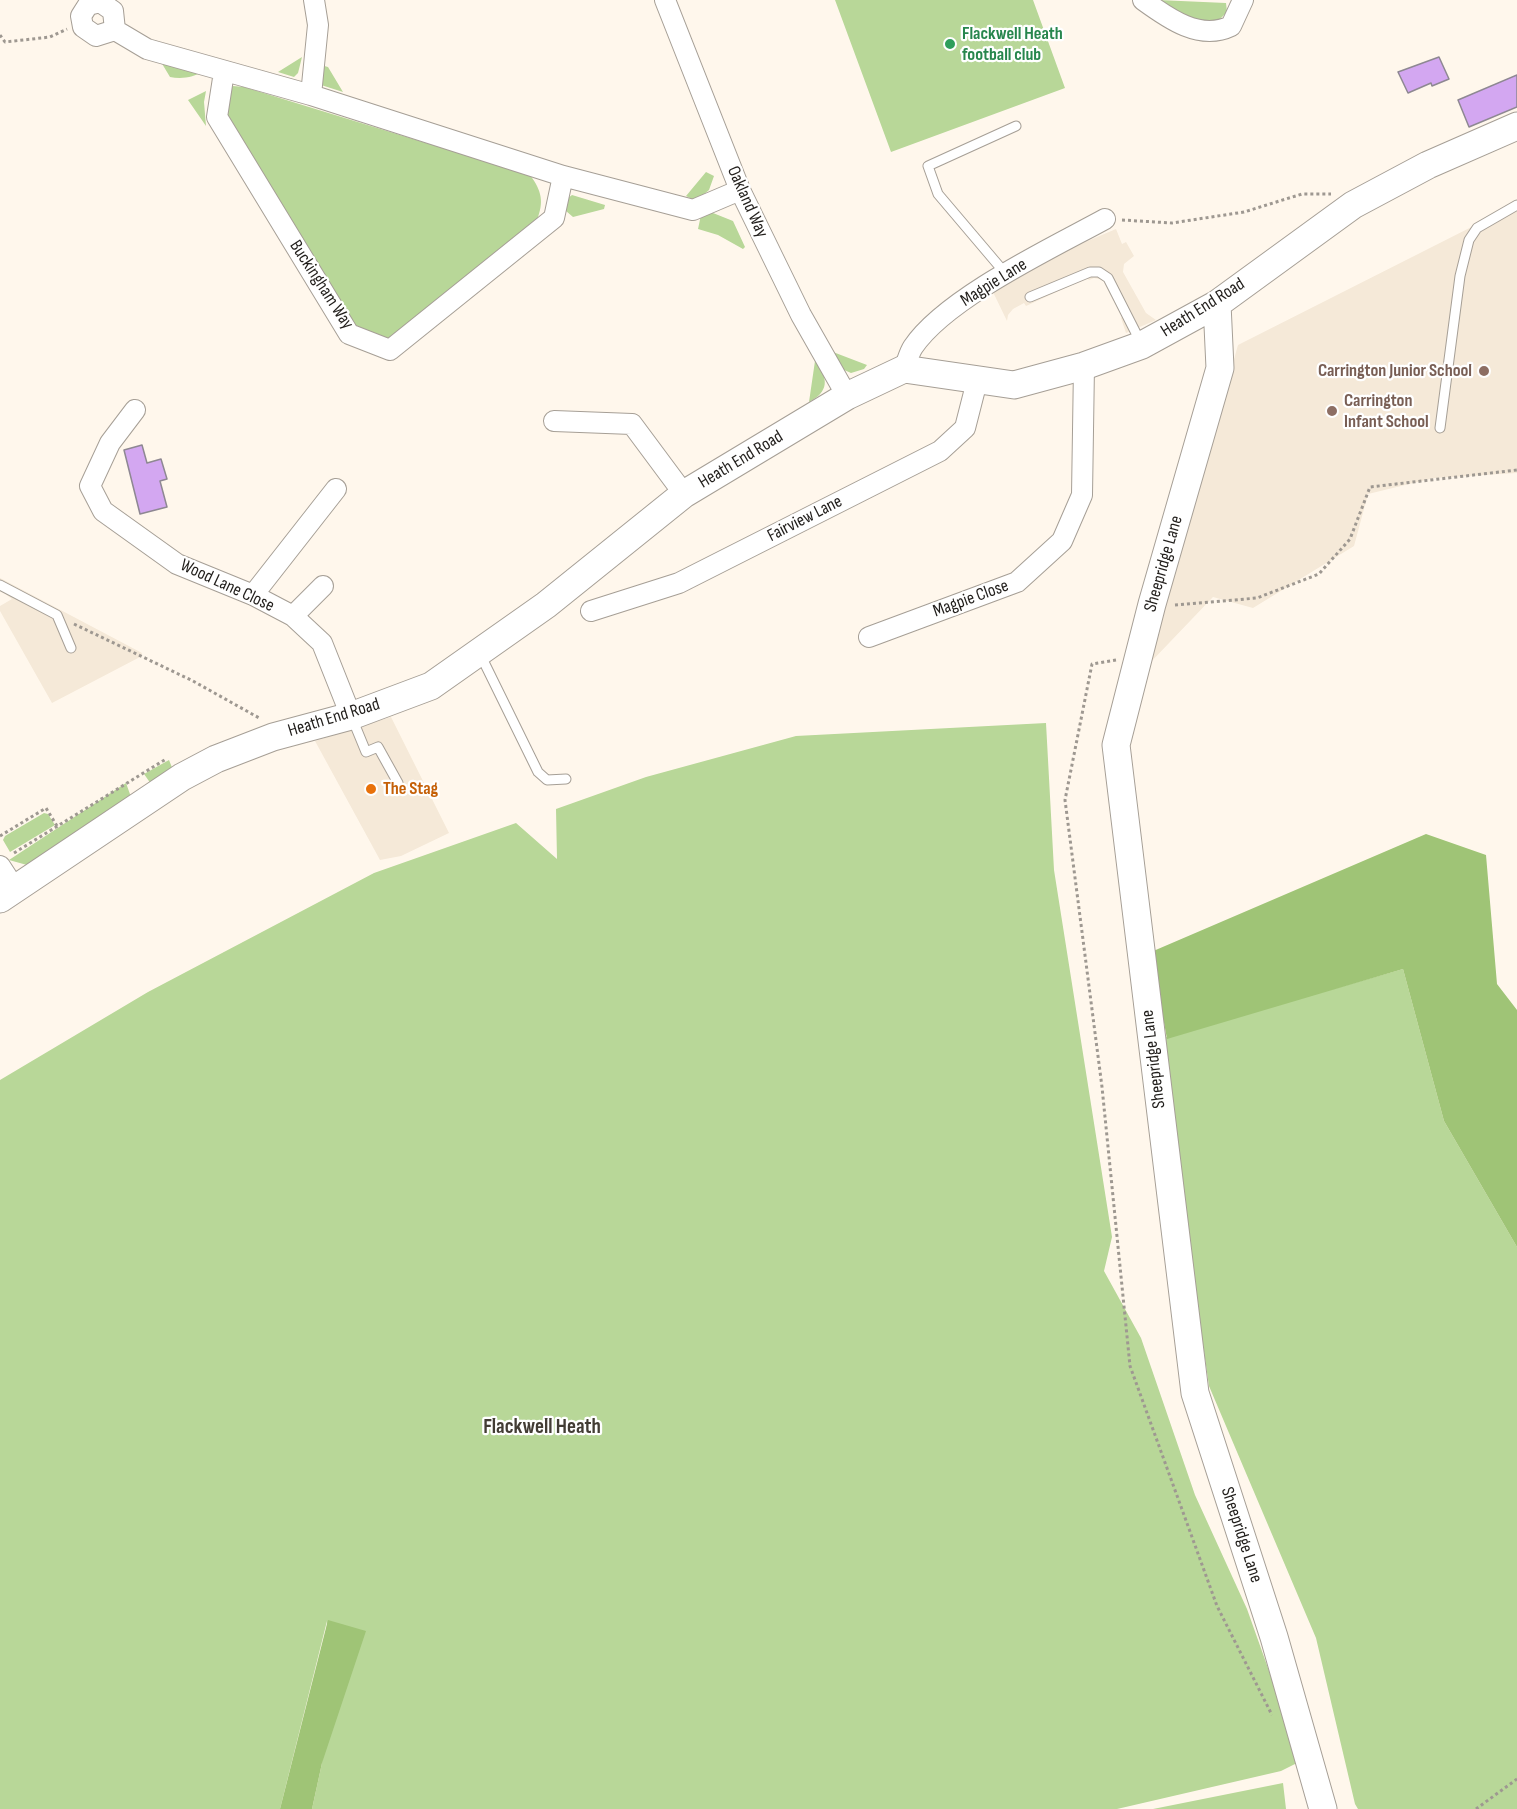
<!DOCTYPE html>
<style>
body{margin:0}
canvas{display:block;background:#fff7ec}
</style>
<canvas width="1517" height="1809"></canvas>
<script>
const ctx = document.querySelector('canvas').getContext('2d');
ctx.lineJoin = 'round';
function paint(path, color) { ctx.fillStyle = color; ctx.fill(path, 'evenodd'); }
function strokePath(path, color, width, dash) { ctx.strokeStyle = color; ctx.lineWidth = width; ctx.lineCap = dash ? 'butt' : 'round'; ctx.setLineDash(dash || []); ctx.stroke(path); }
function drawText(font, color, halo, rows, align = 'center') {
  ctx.font = font + ' "Sofia Sans Condensed",sans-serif'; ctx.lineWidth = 4.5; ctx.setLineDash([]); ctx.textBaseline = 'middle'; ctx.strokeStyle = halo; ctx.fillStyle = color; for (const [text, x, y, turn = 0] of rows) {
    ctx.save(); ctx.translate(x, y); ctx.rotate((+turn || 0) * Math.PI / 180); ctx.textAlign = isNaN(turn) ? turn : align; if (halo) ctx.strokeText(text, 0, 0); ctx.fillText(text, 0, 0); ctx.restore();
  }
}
const built = new Path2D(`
 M1517,204V473L1434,478L1368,494L1354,546L1253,608L1213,597L1148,665L1238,345Z
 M1116,229L1122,244L1126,242L1134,256L1124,264L1123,272L1146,313L1156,320L1126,333L1121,318L1124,315L1109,281L1094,278L1089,280L1087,278L1026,306L1024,303L1013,309L1008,315L1007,321L993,292L1050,257Z
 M0,578L142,653L140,657L52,703L0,611V606L12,599L0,590Z
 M391,717L449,833L401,856L380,860L315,741Z`);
const green = new Path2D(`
 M835,0H1033L1065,88L891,152Z
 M1158,0L1226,3L1227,12L1214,25L1188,19Z
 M302,57L298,73L294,77L278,72Z
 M161,62L202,71C195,78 180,79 170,77Z
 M317,64L328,67L343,92L318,84Z
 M233,86L244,87L530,175C542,191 544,202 537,220L395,337L380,344L360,338L217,109L224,91Z
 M206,91L204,102L206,126L188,100Z
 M706,172L714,176L709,190L696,201L686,196Z
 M572,195L605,205L604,209L573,217L559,205Z
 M708,211L733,221L745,247L743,249L718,235L698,229L701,215Z
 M833,352L867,365L864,369L851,373L842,369Z
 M815,361C829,378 829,392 809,402Z
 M1046,723L1054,870L1112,1237L1104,1271L1141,1338L1195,1495L1247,1609L1301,1761L1281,1771L1117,1809H312L322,1763L327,1621L280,1809H0V1080L148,992L374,873L516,823L557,859L556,809L646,777L796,736Z
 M169,760L173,770L151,784L144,774Z
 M126,783L131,797L27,865L9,860Z
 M44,813L48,814L55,825L10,852L3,840L5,836Z
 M1403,969L1444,1121L1517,1247V1809H1358L1355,1804L1316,1638L1209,1386L1159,1039Z
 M1283,1783L1286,1809H1153Z`);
const forest = new Path2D(`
 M1426,834L1486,855L1497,984L1517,1010V1247L1444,1121L1403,969L1167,1039L1151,952Z
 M328,1620L366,1631L322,1763L312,1809H280Z`);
const building = new Path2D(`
 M1439,57L1449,79L1432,86L1431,83L1408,93L1398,72Z
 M1517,75V107L1469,127L1458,100Z
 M142,445L147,463L161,459L167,479L160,481L167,507L140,514L124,450Z`);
const path = new Path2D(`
 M0,35L5,42L50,37L67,29
 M1122,220L1172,223L1244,212L1302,194H1331
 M1175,605L1257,598L1319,574L1350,539L1370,487L1517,470
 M74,624L193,681L261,719
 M1116,660L1092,664L1065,800L1102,1087L1130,1366L1217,1606L1272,1715
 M0,836L46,808L57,826
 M14,853L166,759
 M1476,1809L1517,1779`);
const lane = new Path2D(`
 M1005,273L938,194L928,166L1016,126
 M1030,297L1090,272H1099L1108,278L1141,343
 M1440,428L1460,276L1469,240L1477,228L1517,205
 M0,585L57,615L71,648
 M480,654L538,772L547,780L566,779
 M352,718L366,752L378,747L398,783`);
const street = new Path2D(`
 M665,0L740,190L801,315L847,396
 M1143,0C1169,19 1200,41 1231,26L1243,0
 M115,30L113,11L100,2L88,5L81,16L83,27L96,36L115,30L147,49L311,95L563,176L693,210L740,190
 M224,72L217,117L349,334L390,350L554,218L563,176
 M311,95L318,25L314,0
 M904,369C907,362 909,353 913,347C946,298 1052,248 1105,219
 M135,410L110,443L90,486L103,511L177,564L253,595L293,616L322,643L351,716
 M554,421L632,424L684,494
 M253,595L336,489
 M591,611L679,583L940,451L965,428L977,381
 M293,616L323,586
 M869,637L1017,582L1062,541L1082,495L1084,366
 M0,866L15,889`);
const secondary = new Path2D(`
 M1217,304L1220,368L1152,604L1116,745L1195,1393L1274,1637L1323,1809
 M0,899L182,777L216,759L273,737L351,716L431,686L546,605L684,494L847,396L904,369L1014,385L1084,366L1142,345L1217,304L1353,205L1428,165L1517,126`);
const markers = [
 [950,44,6,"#2e9e5b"],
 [1484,371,6,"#8d6e63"],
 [1332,411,6,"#8d6e63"],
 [371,789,6,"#e8710a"]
];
const leisureNames = [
 ["Flackwell Heath",962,34],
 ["football club",962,55]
];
const streetNames = [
 ["Oakland Way",747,202,66],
 ["Magpie Lane",994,283,-32],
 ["Buckingham Way",321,285,57],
 ["Heath End Road",1203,308,-32],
 ["Heath End Road",741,460,-31],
 ["Fairview Lane",805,519,-27],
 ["Sheepridge Lane",1164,564,-74],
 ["Wood Lane Close",227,586,25],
 ["Magpie Close",971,599,-20],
 ["Heath End Road",334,718,-17],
 ["Sheepridge Lane",1154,1059,-97],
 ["Sheepridge Lane",1241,1535,72]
];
const educationNames = [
 ["Carrington Junior School",1472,371],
 ["Carrington",1344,401,"left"],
 ["Infant School",1344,422,"left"]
];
const foodNames = [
 ["The Stag",383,789]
];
const quarterNames = [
 ["Flackwell Heath",542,1428]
];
paint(built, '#f5e9d8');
paint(green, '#b8d798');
paint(forest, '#9fc476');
paint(building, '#d3a7f1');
strokePath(building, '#8e8892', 1.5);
strokePath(lane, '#a69f96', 11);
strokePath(street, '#a69f96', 22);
strokePath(secondary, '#a69f96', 29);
strokePath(path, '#9e9891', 3, [3, 3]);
strokePath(lane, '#fff', 9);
strokePath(street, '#fff', 20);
strokePath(secondary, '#fff', 27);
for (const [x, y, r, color] of markers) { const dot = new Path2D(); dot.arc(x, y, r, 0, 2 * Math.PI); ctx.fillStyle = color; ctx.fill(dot); strokePath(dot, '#fff', 2); }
drawText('bold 18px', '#27864d', '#fff', leisureNames, 'left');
drawText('18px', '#211e1b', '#fff', streetNames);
drawText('bold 18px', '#785e54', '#fff', educationNames, 'right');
drawText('bold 18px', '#c56008', '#fff', foodNames, 'left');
drawText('bold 21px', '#423c34', '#fff', quarterNames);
</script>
